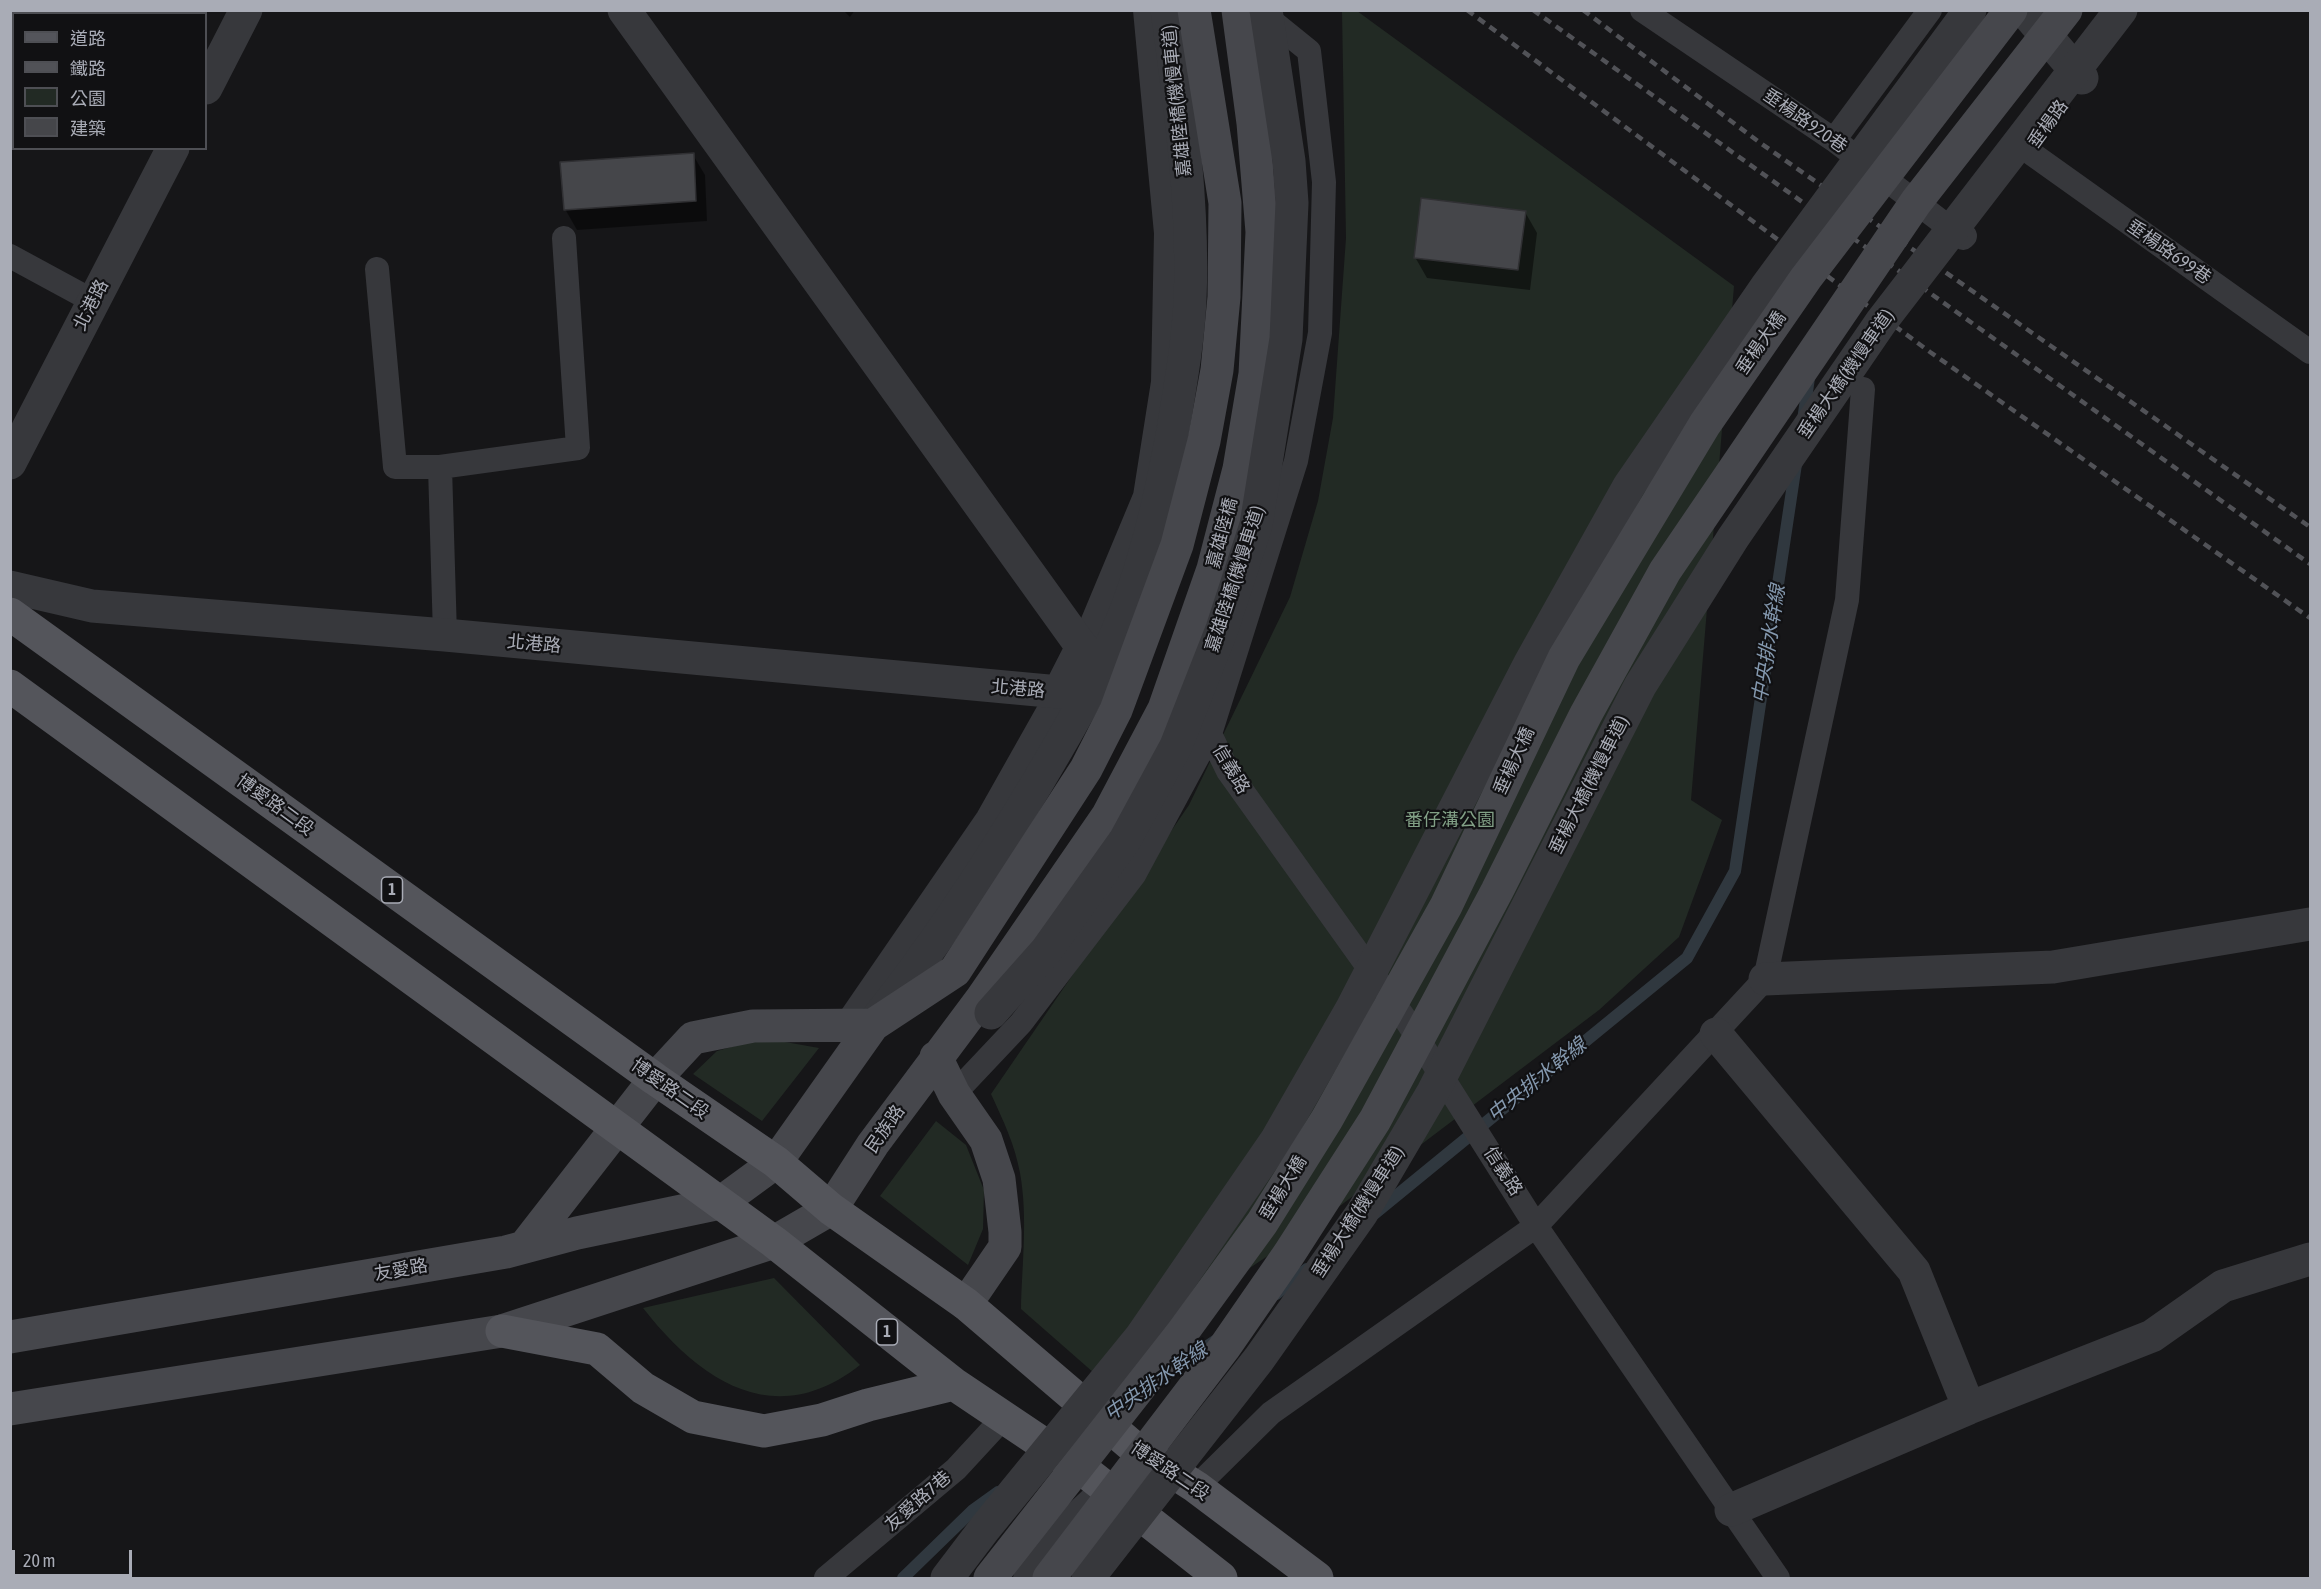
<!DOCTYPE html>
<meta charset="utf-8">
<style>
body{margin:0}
#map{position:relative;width:2321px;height:1589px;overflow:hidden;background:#161618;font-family:"Asap Condensed","Noto Sans TC",sans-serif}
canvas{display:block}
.frame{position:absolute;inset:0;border:12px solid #a9acb6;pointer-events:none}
.legend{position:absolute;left:12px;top:12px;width:195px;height:138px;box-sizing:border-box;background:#111113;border:2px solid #4e4f54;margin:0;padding:8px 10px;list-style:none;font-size:18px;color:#a9acb6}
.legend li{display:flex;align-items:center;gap:12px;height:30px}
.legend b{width:30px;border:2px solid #4e4f54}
.scale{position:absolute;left:12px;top:1550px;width:120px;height:27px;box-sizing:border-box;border:3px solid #a9acb6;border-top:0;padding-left:8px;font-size:18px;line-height:21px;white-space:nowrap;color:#a9acb6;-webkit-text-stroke:4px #111113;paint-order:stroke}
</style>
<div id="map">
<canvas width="2321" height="1589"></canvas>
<div class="frame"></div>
<ul class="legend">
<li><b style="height:8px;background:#54555b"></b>道路</li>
<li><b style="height:8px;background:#515257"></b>鐵路</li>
<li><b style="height:16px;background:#222a24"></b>公園</li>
<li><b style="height:16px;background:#45464a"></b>建築</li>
</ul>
<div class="scale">20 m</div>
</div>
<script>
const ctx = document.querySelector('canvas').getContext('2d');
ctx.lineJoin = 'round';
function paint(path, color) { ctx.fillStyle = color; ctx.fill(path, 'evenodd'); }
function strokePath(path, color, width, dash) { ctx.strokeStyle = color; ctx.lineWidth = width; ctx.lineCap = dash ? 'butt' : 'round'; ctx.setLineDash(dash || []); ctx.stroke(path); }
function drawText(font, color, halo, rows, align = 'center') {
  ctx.font = font + ' "Asap Condensed","Noto Sans TC",sans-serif'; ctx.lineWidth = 4.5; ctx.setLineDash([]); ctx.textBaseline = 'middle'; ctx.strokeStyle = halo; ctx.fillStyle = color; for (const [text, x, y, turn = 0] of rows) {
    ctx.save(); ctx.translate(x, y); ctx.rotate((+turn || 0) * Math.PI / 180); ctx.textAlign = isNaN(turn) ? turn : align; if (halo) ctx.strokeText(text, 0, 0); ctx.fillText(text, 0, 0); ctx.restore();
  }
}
const green = new Path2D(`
 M1342,11H1357L1734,286L1691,800L1722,820L1679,937L1599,1010L1324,1218L1094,1373L1021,1309C1022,1264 1028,1217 1020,1173C1015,1145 1003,1120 991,1094L1189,805L1290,597L1318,501L1333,418L1346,238Z
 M763,1038L819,1048L762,1121L693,1074L717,1051Z
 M936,1121L966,1145L984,1190L983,1229L968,1265L880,1196Z
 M774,1278L860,1365C775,1432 700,1381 643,1308Z`);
const shadow = new Path2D(`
 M843,10H855L850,17Z
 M693,155L705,175L707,221L577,230L565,209Z
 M1525,212L1537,233L1530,290L1427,278L1415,257Z`);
const stream = new Path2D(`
 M1803,420L1809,378
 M1374,1214L1687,958L1735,871L1796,464
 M1276,1294L1307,1269
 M1162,1377L1215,1341
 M903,1578L973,1510L998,1492`);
const building = new Path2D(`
 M694,153L696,201L564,210L560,162Z
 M1421,198L1526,211L1518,270L1414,258Z`);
const lane = new Path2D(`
 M1642,10L1834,140L1963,238L1965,236
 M1834,140L1930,10
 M2028,151L2310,352
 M10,256L93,301
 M377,269L395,467H440
 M445,635L440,467L578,448L564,238
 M1082,647L1145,496L1163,382L1166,233L1145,10
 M1210,734L1228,771L1408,1023L1536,1226L1778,1578
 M845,1026L988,818L1059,692
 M954,1094L1021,1023L1134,875L1210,734L1296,461L1320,333L1324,182L1309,51L1262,13
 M1196,1487L1271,1413L1536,1226L1765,979L1847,600L1863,389
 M826,1578L956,1469L1004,1417
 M1025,1578L1055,1533L1104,1487`);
const street = new Path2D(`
 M2024,10L2082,78
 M206,88L246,10
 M10,463L173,148
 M10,587L92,606L445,635L1059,692L1082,647L624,10
 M1765,979L2053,967L2310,924
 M876,1020C935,946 987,867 1036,785C1065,736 1094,687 1116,635C1144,571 1160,499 1173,430C1180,387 1188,343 1190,300C1194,203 1180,106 1167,10
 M1716,1034L1914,1271L1969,1408
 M1731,1510L1969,1408L2152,1336L2223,1286L2310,1259`);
const secondary = new Path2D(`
 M936,1057L954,1094L986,1140L999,1179L1005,1232V1247L966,1304
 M525,1246L655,1079L693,1038L753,1026L873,1025
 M10,1337L506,1252L577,1233L720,1203L776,1162L873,1025L955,971L1086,769L1116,710L1177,545L1204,441L1217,370L1224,297L1225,203L1194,10
 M10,1409L502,1331L774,1242L831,1209L873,1144L982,998L1108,815L1164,709L1213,569L1239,469L1255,374L1262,232L1253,123L1238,10`);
const primary = new Path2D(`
 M10,614L655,1079L776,1162L831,1209L966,1304L1131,1445L1196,1487L1317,1578
 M10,686L774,1242L954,1384L1091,1476L1221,1578
 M502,1331L597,1349L643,1388L693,1417L764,1431L822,1420L868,1405L954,1384`);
const rail = new Path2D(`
 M1467,10L1930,352L2310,618
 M1533,10L2310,564
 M1583,10L1759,142L2310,527`);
const streetBridge = new Path2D(`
 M991,1013L1046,951L1125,840L1176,746L1222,629L1256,525L1286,339L1292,203L1289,161L1266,10
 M947,1578L985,1528L1140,1338L1277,1139L1351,1010L1530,663L1629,486L1766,287L1970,10
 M1088,1578L1259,1359L1362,1213L1433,1092L1640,686L1733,538L1881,322L2121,10`);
const secondaryBridge = new Path2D(`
 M990,1578L1182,1333L1262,1223L1327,1119L1446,906L1564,658L1705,424L1806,278L2011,10
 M1049,1578L1224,1348L1289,1254L1375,1120L1497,891L1586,714L1665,571L1916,202L2066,10`);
const shields = [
 [392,890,21],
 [887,1332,21]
];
const shieldNames = [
 ["1",392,890],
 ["1",887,1332]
];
const streetNames = [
 ["嘉雄陸橋(機慢車道)",1177,101,-96],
 ["垂楊路920巷",1805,121,35],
 ["垂楊路",2048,124,-54],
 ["垂楊路699巷",2169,252,35],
 ["北港路",91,305,-63],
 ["垂楊大橋",1761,343,-55],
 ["垂楊大橋(機慢車道)",1846,374,-55],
 ["嘉雄陸橋",1222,533,-75],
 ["嘉雄陸橋(機慢車道)",1235,579,-72],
 ["北港路",534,644,5],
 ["北港路",1018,689,5],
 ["垂楊大橋",1514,761,-65],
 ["信義路",1231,769,59],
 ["垂楊大橋(機慢車道)",1589,785,-63],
 ["博愛路二段",275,805,36],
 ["博愛路二段",670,1089,35],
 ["民族路",885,1129,-55],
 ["信義路",1503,1171,57],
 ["垂楊大橋",1283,1188,-58],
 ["垂楊大橋(機慢車道)",1358,1212,-57],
 ["友愛路",401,1270,-10],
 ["博愛路二段",1170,1471,34],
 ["友愛路7巷",918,1501,-41]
];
const parkNames = [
 ["番仔溝公園",1450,820]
];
const waterNames = [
 ["中央排水幹線",1769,644,-81],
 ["中央排水幹線",1537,1080,-39],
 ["中央排水幹線",1156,1382,-35]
];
paint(green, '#222a24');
paint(shadow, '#0007');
strokePath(stream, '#30383f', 12);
paint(building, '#45464a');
strokePath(building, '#303033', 1.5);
strokePath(lane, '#37383c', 24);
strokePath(street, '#37383c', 33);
strokePath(secondary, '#46474c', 33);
strokePath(primary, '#54555b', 33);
strokePath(rail, '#515257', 4.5, [8, 6]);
strokePath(streetBridge, '#37383c', 33);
strokePath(secondaryBridge, '#46474c', 33);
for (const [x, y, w] of shields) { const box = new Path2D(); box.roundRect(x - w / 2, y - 13, w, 26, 4.5); ctx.fillStyle = '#111113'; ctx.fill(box); strokePath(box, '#a9acb6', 1.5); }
drawText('bold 16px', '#a9acb6', null, shieldNames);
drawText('18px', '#a9acb6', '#111113', streetNames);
drawText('18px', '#82a086', '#111113', parkNames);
drawText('italic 20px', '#8498ae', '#111113', waterNames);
</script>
